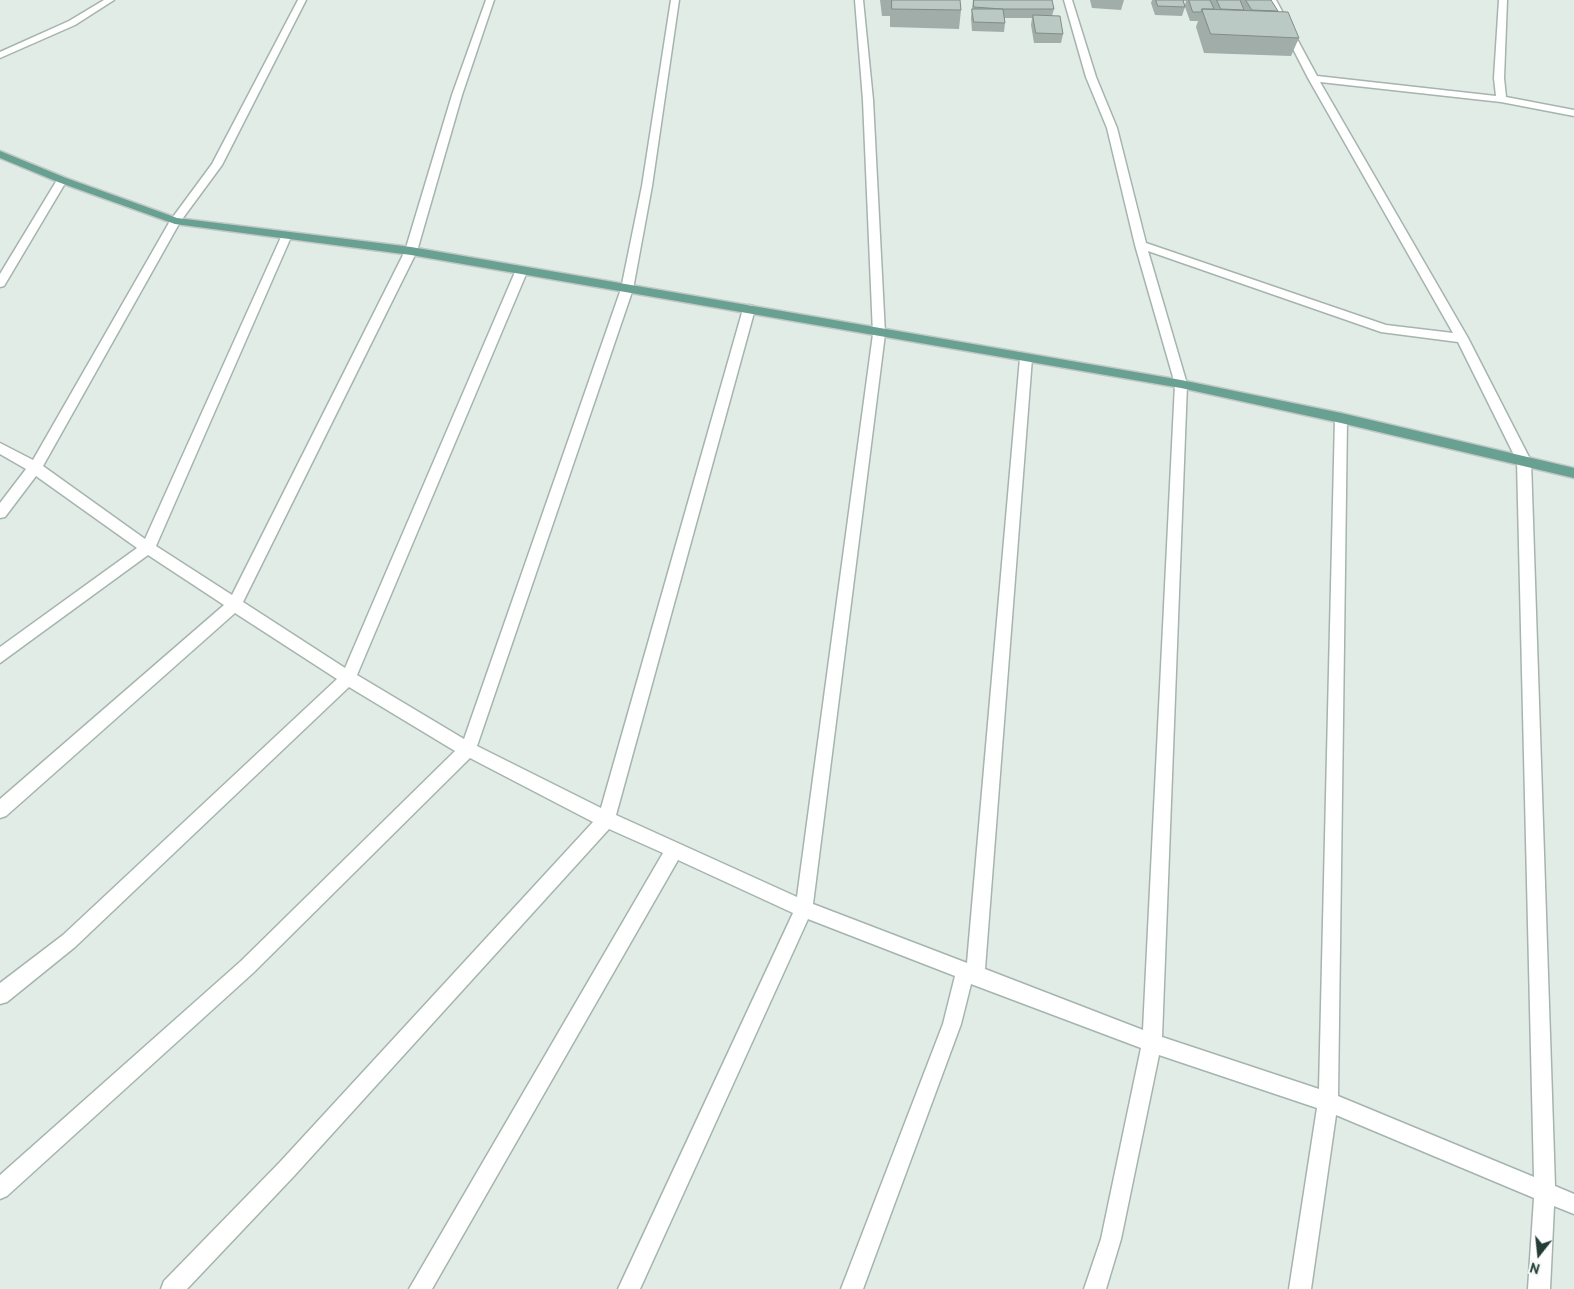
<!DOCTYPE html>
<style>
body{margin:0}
#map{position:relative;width:1574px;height:1289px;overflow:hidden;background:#e2ece7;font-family:"PT Sans",sans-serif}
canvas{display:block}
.north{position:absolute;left:1514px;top:1229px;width:50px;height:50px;-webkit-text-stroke:4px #f2f8f5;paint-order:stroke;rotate:196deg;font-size:14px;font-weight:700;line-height:20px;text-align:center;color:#233c35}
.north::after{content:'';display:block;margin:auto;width:18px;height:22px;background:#233c35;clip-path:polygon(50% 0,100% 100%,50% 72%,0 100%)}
</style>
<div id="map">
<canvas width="1574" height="1289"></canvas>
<div class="north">N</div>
</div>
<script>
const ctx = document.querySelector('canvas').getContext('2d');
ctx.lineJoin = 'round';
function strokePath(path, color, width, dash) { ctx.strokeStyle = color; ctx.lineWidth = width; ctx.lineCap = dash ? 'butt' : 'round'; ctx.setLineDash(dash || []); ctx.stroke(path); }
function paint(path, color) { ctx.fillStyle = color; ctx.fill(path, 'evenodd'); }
const minor = new Path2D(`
 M104,0H114L75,25L0,58V52L69,21Z
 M298,0H306L222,165L180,222L43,466L145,539L281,237L286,234L290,235L291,237L156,546L232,595L405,251L452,95L486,0H494L462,95L417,251L243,602L345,668L515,272L517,269H525L527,272L357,675L464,739L621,289L642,186L671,0H679L652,186L633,289L477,746L601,808L743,309L749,305L753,306L755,309L616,815L797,897L873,334L863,100L855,0H863L873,100L885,334L813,904L967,963L1020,358L1026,354L1030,355L1032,358L985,969L1143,1030L1175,384L1135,245L1107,128L1086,77L1064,0H1072L1096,77L1117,128L1146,243L1386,325L1453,333L1308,78L1268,0H1276L1317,76L1496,96L1494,78L1499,0H1507L1504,78L1506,97L1574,110V116L1501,102L1320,82L1468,338L1531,461L1555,1186L1574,1194V1214L1554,1206L1550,1289H1528L1534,1198L1336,1115L1311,1289H1289L1317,1108L1159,1055L1121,1239L1106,1289H1084L1101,1239L1141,1048L971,984L961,1024L863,1289H841L943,1024L955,976L808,919L640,1289H618L793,913L678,860L432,1289H409L663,853L609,829L294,1176L187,1289H161L164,1281L280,1162L593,822L470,758L253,973L7,1196L0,1199V1175L241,961L455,751L349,687L75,947L7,1002L0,1004V983L63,935L337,679L235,613L6,816L0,818V799L224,605L148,555L0,663V647L137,548L36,476L5,517L0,518V503L26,469L0,454V443L33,460L170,221L212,164ZM1148,251L1381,332L1458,342L1517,461L1534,1177L1338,1096L1347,418L1341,413L1335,418L1319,1089L1162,1037L1187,384Z
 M62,177L67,180L4,286L0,287V274L57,180Z`);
const major = new Path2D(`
 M0,151L66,178L177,218L411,247L1181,380L1341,413L1574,468V478L1341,423L1181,388L411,255L175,224L58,182L0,158Z`);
const wall = new Path2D(`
 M880,0H960L961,10L959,29L890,27V16H882Z
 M973,0H1052L1054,9L1052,16L1063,34L1061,43H1034L1031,25L1032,18H1005V23L1004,32L972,31L971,18Z
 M1090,0H1124L1121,10L1092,8Z
 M1152,0H1271L1278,11L1299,38L1291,56L1204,53L1196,27L1198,21H1190L1185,7L1182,16L1155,15L1151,3ZM1183,1H1186L1185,5Z`);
const building = new Path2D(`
 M892,0H960L961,10L892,9Z
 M974,0H1052L1054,9H1002L974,7Z
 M1156,0H1183L1185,7L1158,6Z
 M1189,0H1210L1214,9H1202L1201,12H1193Z
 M1217,0H1240L1244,10L1221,9Z
 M1246,0H1271L1278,11L1252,10Z
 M972,9H1003L1005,23L974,22Z
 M1202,9L1288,12L1299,38L1211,34Z
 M1033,15L1060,16L1063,34L1036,33Z`);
strokePath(minor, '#a5b4ae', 3);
strokePath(major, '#c1c8c6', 3);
paint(minor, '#fff');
paint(major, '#68a091');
paint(wall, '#a0ada8');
paint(building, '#bac9c3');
strokePath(building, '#828d88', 1);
</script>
